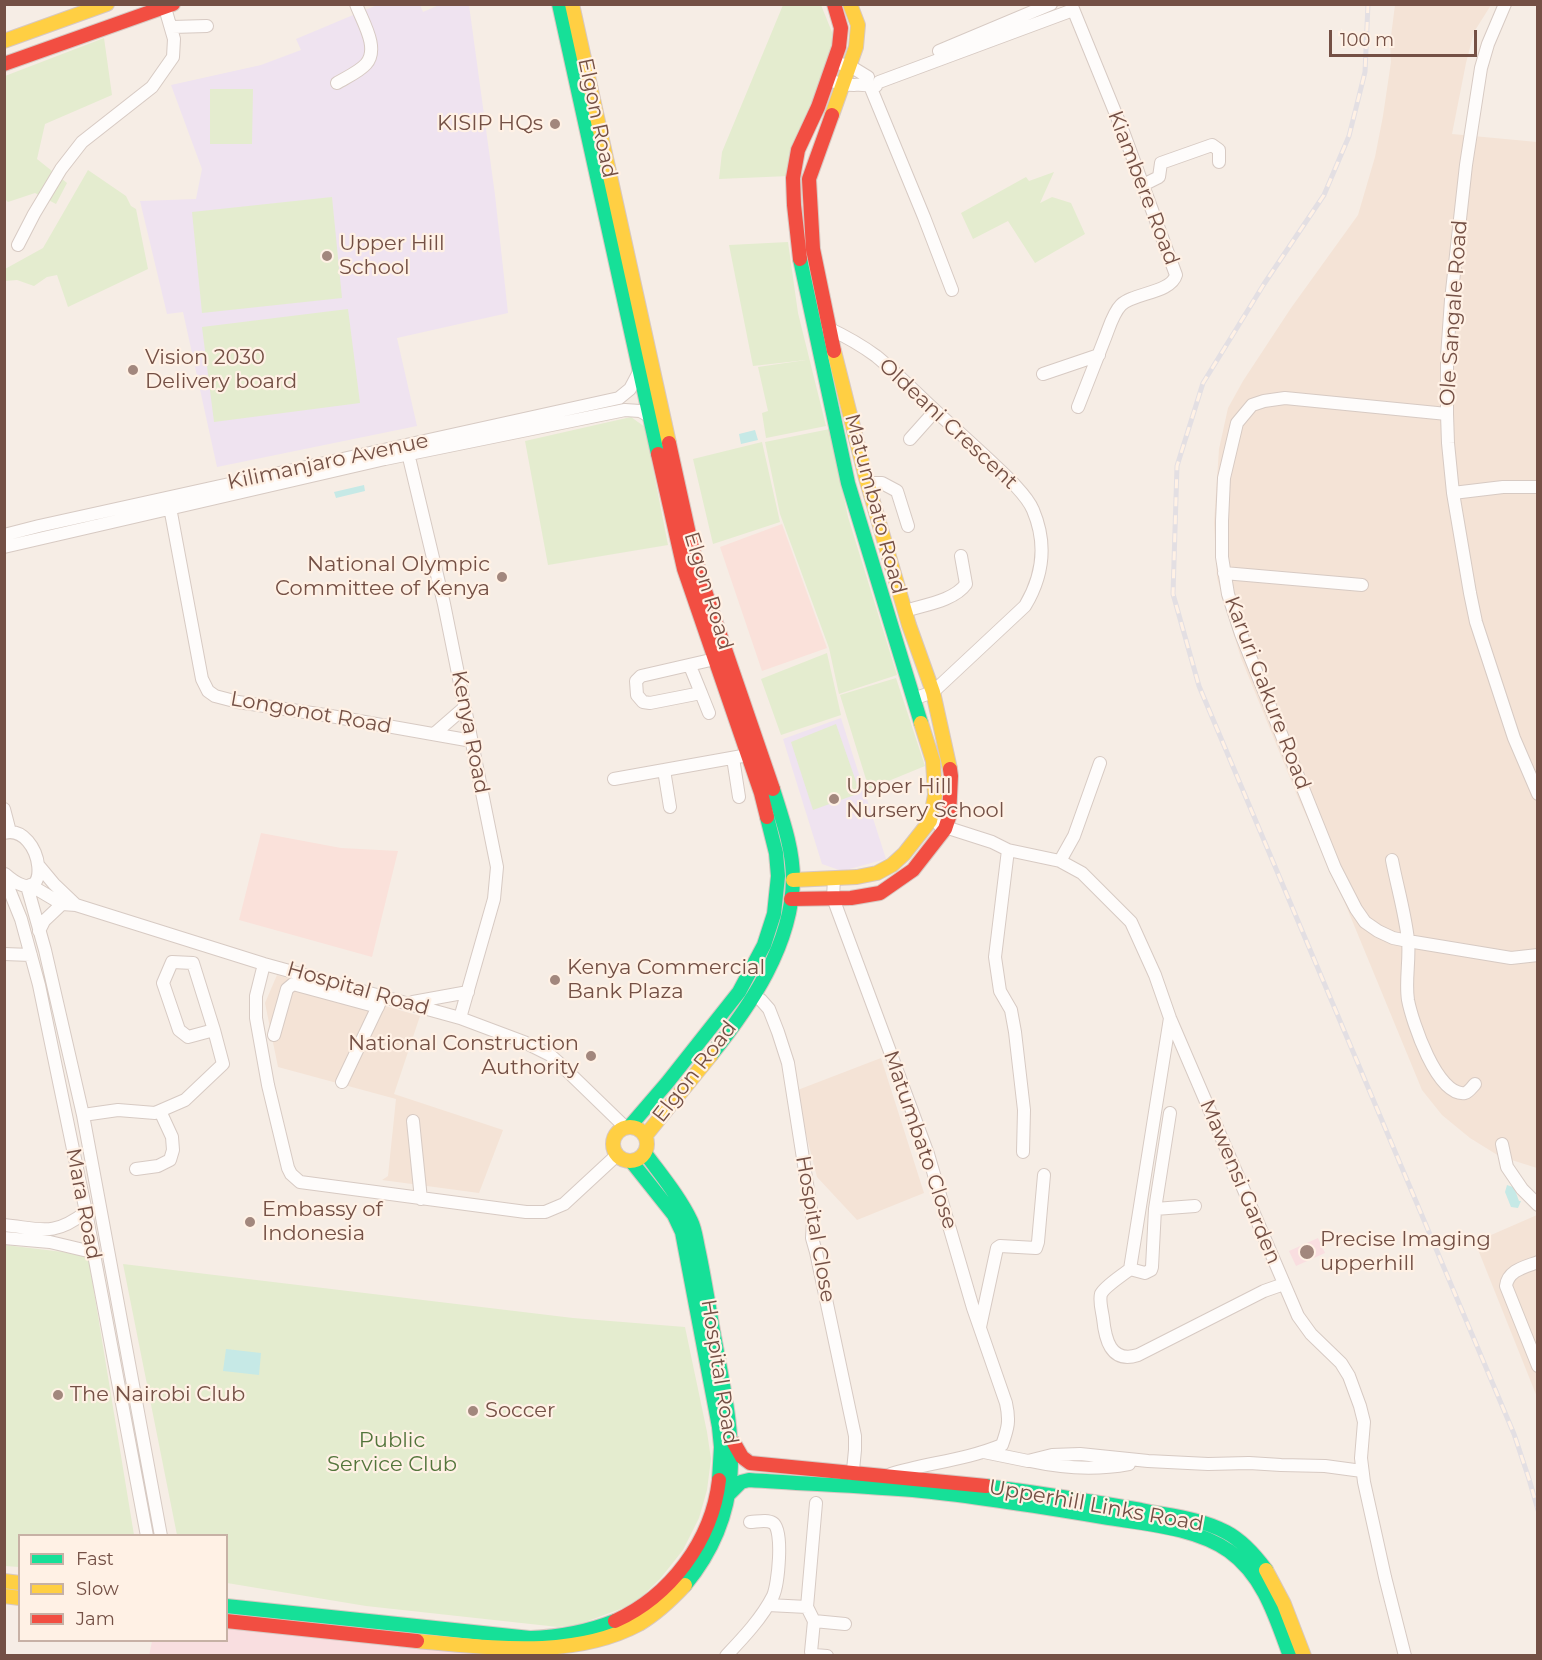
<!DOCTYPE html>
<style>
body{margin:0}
#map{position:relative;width:1542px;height:1660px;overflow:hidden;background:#f6ede5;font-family:Montserrat,sans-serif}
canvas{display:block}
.frame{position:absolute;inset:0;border:6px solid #745045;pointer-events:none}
.legend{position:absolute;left:18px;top:1534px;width:210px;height:108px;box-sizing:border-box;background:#fff1e5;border:2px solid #c7b1a5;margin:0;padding:8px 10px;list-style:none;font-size:18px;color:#745045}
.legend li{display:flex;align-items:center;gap:12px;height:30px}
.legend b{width:30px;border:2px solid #c7b1a5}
.scale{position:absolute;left:1329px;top:30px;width:148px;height:27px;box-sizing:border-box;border:3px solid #745045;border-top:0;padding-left:8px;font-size:18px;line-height:21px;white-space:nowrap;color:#745045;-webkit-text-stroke:4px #fff1e5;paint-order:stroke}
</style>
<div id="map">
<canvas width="1542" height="1660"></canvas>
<div class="frame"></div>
<ul class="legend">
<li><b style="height:8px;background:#16e098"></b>Fast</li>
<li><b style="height:8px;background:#ffcf43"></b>Slow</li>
<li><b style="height:8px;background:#f24e42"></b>Jam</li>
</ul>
<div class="scale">100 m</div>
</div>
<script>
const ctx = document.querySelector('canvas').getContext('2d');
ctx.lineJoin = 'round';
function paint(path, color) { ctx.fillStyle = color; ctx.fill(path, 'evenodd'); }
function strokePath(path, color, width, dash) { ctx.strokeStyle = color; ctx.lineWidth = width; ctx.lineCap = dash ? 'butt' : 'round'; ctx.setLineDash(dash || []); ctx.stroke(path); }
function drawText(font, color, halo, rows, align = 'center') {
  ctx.font = font + ' Montserrat,sans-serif'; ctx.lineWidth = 4.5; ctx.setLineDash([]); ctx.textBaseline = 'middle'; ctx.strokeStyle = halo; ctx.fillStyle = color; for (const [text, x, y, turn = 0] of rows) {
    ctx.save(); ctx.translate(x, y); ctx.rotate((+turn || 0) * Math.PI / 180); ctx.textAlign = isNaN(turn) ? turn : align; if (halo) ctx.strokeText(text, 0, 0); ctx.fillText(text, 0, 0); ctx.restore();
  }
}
const residential = new Path2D(`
 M1395,5H1491L1474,32L1466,63L1452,134L1537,142V1168L1499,1156L1470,1138L1442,1115L1422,1090L1335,879L1299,800L1241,658L1217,578L1214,523L1219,449L1228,408L1243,381L1291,308L1358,215L1375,157L1383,116L1391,62L1390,44Z
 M277,975L420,1016L394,1094L503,1130L479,1193L382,1180L388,1176L396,1099L278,1067L265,1003Z
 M881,1058L924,1193L857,1220L817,1177L795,1091Z
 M1537,1215V1397L1475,1242Z`);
const commercial = new Path2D(`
 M782,524L827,648L762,671L720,547Z
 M261,833L341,848L398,851L372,957L239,920Z`);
const education = new Path2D(`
 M377,5H420L423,12L439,5H469L495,195L508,313L397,338L417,426L217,467L183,312L167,314L140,201L196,199L202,169L171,85L261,65L301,50L296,39Z
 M841,718L886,859L842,871L822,864L783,739Z`);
const medical = new Path2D(`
 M1318,1238L1325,1253L1296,1266L1289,1251Z
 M227,1629L555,1656H149L152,1641L226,1640Z`);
const green = new Path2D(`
 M783,5H821L836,42L789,176L719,179L722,152Z
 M104,38L112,95L45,124L37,159L67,183L56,204L35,193L8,202L5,199L4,140L6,136L4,127L5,76Z
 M210,89H253L252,144H210Z
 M88,170L126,196L131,206L136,209L148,269L68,307L57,275L47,277L34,286L17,280L5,281V269L43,248Z
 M1054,172L1040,203L1052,197L1071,203L1085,234L1035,263L1008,221L973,239L961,213L1026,177L1029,181Z
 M332,197L342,298L202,313L192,212Z
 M788,242L798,313L826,426L766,438L762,413L768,411L758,367L806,360L753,366L729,245Z
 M348,309L360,403L214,422L202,327Z
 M631,417L645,427L668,545L548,565L525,441Z
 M830,429L848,517L897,675L839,694L829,648L780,514L765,442Z
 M762,442L780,522L713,544L693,459Z
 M827,653L841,715L781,735L761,679Z
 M896,678L925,766L869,789L840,695Z
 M836,724L860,793L813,810L791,742Z
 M5,1245L88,1255L134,1535L20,1536L19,1567L5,1566Z
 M123,1264L573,1318L685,1327L707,1432L711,1459L707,1490L699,1518L683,1550L660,1579L634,1604L577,1625L558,1627L366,1606L227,1583L226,1536L177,1535Z`);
const water = new Path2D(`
 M755,430L758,440L741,444L739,434Z
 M364,485L365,491L336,498L334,492Z
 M1507,1185L1516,1188L1515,1190L1519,1201H1521L1518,1208L1511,1207L1505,1192Z
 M226,1349L261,1353L259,1375L223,1371Z`);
const street = new Path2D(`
 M1071,4L1124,134L1176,275C1171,293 1133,293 1121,305C1113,313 1109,328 1105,338C1096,361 1087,384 1078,407
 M1505,4L1488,44L1481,68L1466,165L1451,300L1447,357V414L1448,443L1453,493L1470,593L1476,622L1514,738L1538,794
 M172,27L207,26
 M939,51L1051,4
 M841,64L850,66L868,77
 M835,82C849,88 863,82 873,87L876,86
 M879,82L1073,10
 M337,83C345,78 359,72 366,64C380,48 362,21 356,4
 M870,86L924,217L952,290
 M1143,185L1159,177L1161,163L1212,145L1219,150V162
 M18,245L34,214L61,169L82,142L152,87L173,57L174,39L165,8
 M828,328C845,336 861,345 876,356C898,374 919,396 940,415C964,437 988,458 1011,481C1019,490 1028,498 1033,510C1047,543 1043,576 1025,606L933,692L913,699
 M1043,374L1099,355
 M1447,414L1285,398L1264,401L1252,405L1237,423L1224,478L1222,521V557L1228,594L1241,634L1335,868L1356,909L1365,922L1378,931L1393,938L1408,941L1511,958L1538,955
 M910,439L935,411
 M407,449L444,604L497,867L494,899L460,1018
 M868,483H882L897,491L908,526
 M1453,493L1503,487H1538
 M169,502L202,679L208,691L215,696L238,702L325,715L472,741
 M4,535L39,526L619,398L630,389L639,372
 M4,547L385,459L625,410L640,411L649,416
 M1224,573L1362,585
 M905,611C923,605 954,601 966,584L961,556
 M690,666L701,693L650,703L643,702L637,695L636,681L641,676L715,659
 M701,693L709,713
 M434,734L465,707
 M733,758L739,797
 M664,770L670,807
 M614,779L748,755
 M4,809L10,832
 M939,825L992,842L1008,850L1060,861L1082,873L1131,922L1155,975L1170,1018L1298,1316L1311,1334L1341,1363L1349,1376L1360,1406L1364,1422L1361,1458L1364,1482L1385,1577L1405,1656
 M4,833C43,822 56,919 5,874
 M1008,850L995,957L1000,991L1011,1010L1015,1032L1024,1110L1023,1152
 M1392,860C1397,886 1405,913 1408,940C1410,960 1405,981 1408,1000C1412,1021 1437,1097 1465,1093C1469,1092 1472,1087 1475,1084
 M1060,861L1074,836L1100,763
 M39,866L54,884L76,905
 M4,877L21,919L39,985L86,1212L147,1536
 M834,878L833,898L928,1154L973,1308L1006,1403C1010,1421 1008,1428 1002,1445C966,1460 927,1463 891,1474
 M30,885L62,904L76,905L264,964L460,1018L524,1042L550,1055L559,1063L625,1127
 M27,886L45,950L83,1115L161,1536
 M39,931L44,921L62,904
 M4,954L31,955
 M264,964L256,996V1018L268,1085L288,1168L291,1174L300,1182L526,1212H545L564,1204L617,1155
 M753,995L761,1000L769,1009L778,1032L788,1063L813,1222L812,1238L816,1252L855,1436V1450L852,1480
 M413,1002L468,992
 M274,1035L287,989L293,984L378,1007
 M342,1082L381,1000
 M83,1115L118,1110L155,1113L185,1100L223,1064L214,1030L188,1037L179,1030L163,983L172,962L193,963L214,1030
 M413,1121L421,1199
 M1502,1144L1507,1167L1522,1189L1538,1205
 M136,1169L158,1166L170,1160L173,1150L172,1137L160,1111
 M1155,1209L1195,1206
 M4,1225C42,1229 53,1237 86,1212
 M4,1238L50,1242L92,1252
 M1538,1262C1525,1267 1508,1270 1506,1286L1538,1366
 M1130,1269C1123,1275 1105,1286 1101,1294C1099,1301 1102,1311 1103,1318C1105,1338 1110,1364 1138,1355L1264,1291L1284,1284
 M1130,1269L1170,1018
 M1130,1269L1145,1273L1151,1270L1152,1267L1155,1209L1170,1113
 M980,1327L997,1248L1000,1246L1036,1248L1038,1242L1044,1175
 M984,1452L1028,1461L1052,1455L1080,1454L1148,1461L1208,1464L1249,1463L1281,1465L1325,1466L1362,1471
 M1030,1461C1062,1468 1097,1470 1129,1464
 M768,1605L807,1607L814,1621L845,1624
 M807,1607L816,1503
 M814,1621L811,1652L814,1655L827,1656
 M726,1656C743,1638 762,1618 773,1596C778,1585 784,1530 773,1523C767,1519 756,1522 750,1522`);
const fast = new Path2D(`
 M559,4L658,454
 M800,259L848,483L921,723
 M711,1055C751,1005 792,945 793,879C793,848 782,818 773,789
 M630,1126L667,1083L739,992L764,945L774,914L778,876L776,853L767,817
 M645,1153C661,1175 679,1196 691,1221C695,1229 696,1239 698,1248C703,1271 707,1295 711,1319C728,1419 756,1499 685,1585
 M631,1161L674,1215L682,1232L719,1427L721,1447L719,1480
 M986,1486C1038,1493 1090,1501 1141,1510C1170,1516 1200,1518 1226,1532C1243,1541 1255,1555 1266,1570
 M728,1495L741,1482L749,1480C807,1484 865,1486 922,1491C983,1497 1043,1507 1103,1517C1144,1524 1195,1527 1229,1551C1264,1576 1276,1618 1290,1656
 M226,1606L530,1638C560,1637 587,1632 615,1621`);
const slow = new Path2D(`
 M572,4L669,443
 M4,41L107,4
 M832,115L856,47L858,25L850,4
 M834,351L866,478L909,625L933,692L950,769
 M793,880L857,877L877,873L892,865L904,854L930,821L935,795L933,761L921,723
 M613 1144a17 17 0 1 1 34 0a17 17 0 1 1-34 0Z
 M646,1135L711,1055
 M1266,1570L1284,1604L1304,1656
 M4,1581L20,1583
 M4,1596L20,1598
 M417,1641C489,1647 572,1660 639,1624C656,1614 671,1600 685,1585`);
const jam = new Path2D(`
 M4,64L173,4
 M832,115L809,179L813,249L834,351
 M800,259L794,205L793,178L798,150L818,107L839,47L841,28L834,4
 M669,443L691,543L703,585L773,789
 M658,454L684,569L761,793L767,817
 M791,899L851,898L880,893L913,870L945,829L949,817L951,776L950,769
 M734,1443L742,1457L750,1463L986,1486
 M226,1621L417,1641
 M615,1621C670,1596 712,1541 719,1480`);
const rail = new Path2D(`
 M1368,4L1365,72L1349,136L1324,195L1264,284L1203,383L1177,466L1173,594L1199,686L1514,1434L1529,1479L1538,1510`);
const markers = [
 [555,124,6,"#a2877d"],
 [327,256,6,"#a2877d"],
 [133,370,6,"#a2877d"],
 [502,577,6,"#a2877d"],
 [834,799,6,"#a2877d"],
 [555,980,6,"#a2877d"],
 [591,1056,6,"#a2877d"],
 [250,1222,6,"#a2877d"],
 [1307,1252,8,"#a2877d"],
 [58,1395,6,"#a2877d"],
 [473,1411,6,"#a2877d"]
];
const streetNames = [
 ["Elgon Road",597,118,78],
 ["Kiambere Road",1143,188,69],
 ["Ole Sangale Road",1454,313,-86],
 ["Oldeani Crescent",948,424,43],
 ["Kilimanjaro Avenue",328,462,-12],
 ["Matumbato Road",875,504,75],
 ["Elgon Road",708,591,73],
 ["Karuri Gakure Road",1267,693,69],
 ["Longonot Road",311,713,10],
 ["Kenya Road",470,732,79],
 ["Hospital Road",358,989,16],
 ["Elgon Road",695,1072,-52],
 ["Matumbato Close",920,1140,71],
 ["Mawensi Garden",1240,1182,67],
 ["Mara Road",83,1204,79],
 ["Hospital Close",815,1229,80],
 ["Hospital Road",719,1372,81],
 ["Upperhill Links Road",1096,1506,10]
];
const poiNames = [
 ["KISIP HQs",543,124,"right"],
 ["Upper Hill",339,244],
 ["School",339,268],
 ["Vision 2030",145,358],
 ["Delivery board",145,382],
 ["National Olympic",490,565,"right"],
 ["Committee of Kenya",490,589,"right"],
 ["Upper Hill",846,787],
 ["Nursery School",846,811],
 ["Kenya Commercial",567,968],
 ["Bank Plaza",567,992],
 ["National Construction",579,1044,"right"],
 ["Authority",579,1068,"right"],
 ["Embassy of",262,1210],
 ["Indonesia",262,1234],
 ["Precise Imaging",1320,1240],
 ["upperhill",1320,1264],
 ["The Nairobi Club",70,1395],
 ["Soccer",485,1411]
];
const parkNames = [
 ["Public",392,1441],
 ["Service Club",392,1465]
];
paint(residential, '#f4e3d6');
paint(commercial, '#fae1da');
paint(education, '#efe3f0');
paint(medical, '#f9dee0');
paint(green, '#e4eccf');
paint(water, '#c6e9e6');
strokePath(street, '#d7cac3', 14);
strokePath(fast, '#d7c8c2', 16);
strokePath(slow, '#d7c8c2', 16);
strokePath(jam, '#d7c8c2', 16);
strokePath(street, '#fefcfb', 12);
strokePath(fast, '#16e098', 14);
strokePath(slow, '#ffcf43', 14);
strokePath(jam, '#f24e42', 14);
strokePath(rail, '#e3dfe3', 5);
strokePath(rail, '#fff1e5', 3, [9]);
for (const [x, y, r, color] of markers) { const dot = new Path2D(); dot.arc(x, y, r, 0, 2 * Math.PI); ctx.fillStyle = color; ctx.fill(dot); strokePath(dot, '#fff1e5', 2); }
drawText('21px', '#745045', '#fff1e5', streetNames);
drawText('21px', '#745045', '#fff1e5', poiNames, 'left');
drawText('21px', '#53753b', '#fff1e5', parkNames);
</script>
